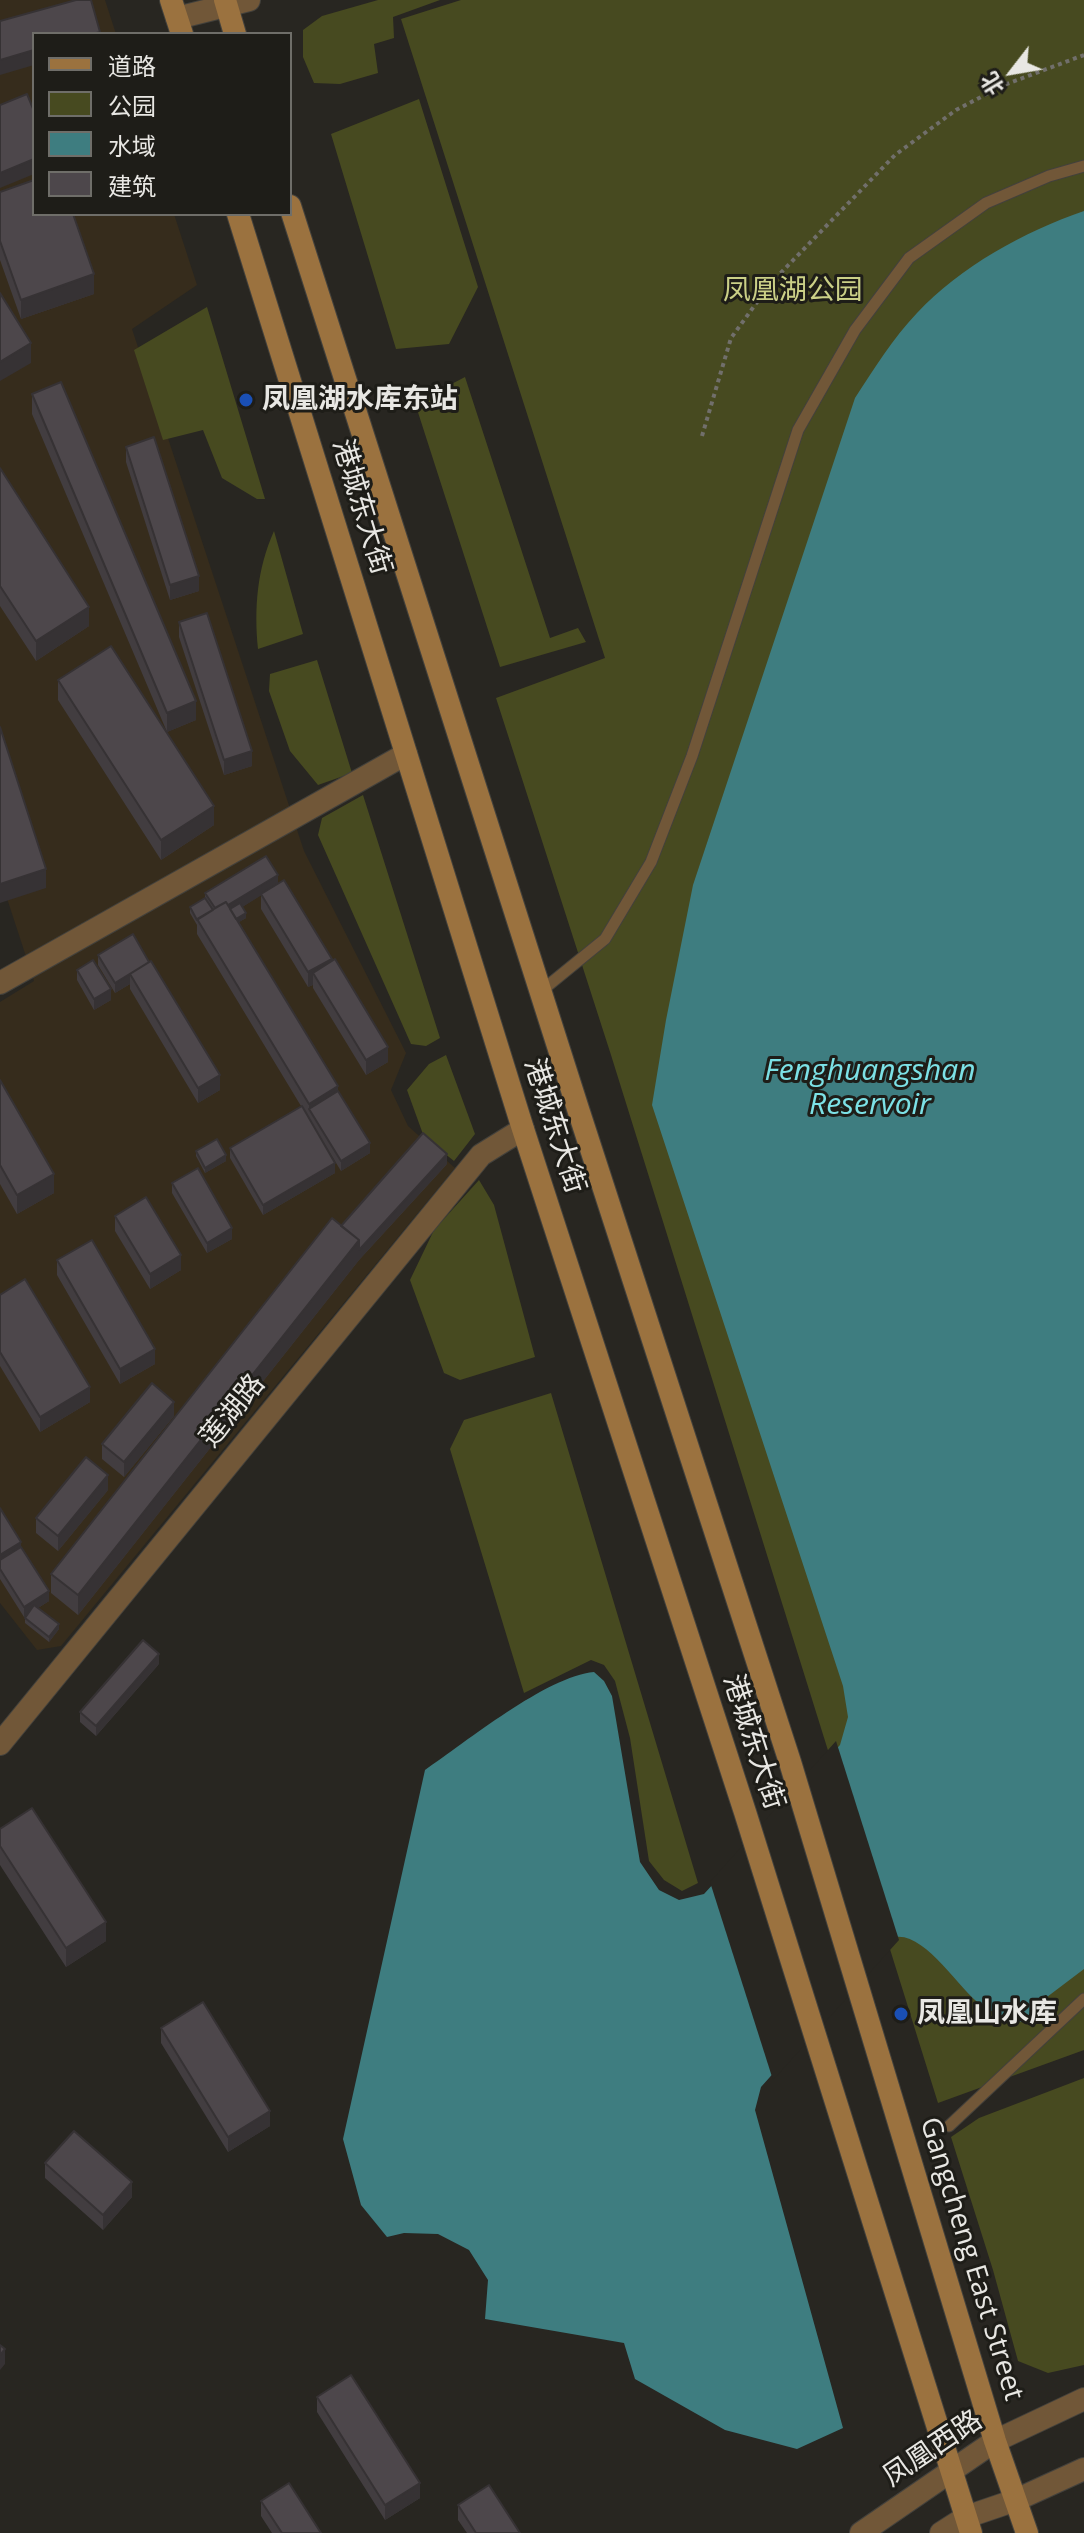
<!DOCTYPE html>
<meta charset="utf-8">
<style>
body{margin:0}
#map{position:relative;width:1084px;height:2533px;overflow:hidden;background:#282621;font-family:"Open Sans","Noto Sans SC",sans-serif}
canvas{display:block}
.legend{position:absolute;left:32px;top:32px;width:260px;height:184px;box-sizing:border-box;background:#1e1d18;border:2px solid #6f6e69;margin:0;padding:10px 14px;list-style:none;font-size:24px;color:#e8e7e3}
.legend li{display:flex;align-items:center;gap:16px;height:40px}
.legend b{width:40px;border:2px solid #6f6e69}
.north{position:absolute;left:972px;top:32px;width:80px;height:80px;-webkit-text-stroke:6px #1e1d18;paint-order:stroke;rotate:239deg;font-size:22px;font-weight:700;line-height:32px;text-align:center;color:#e8e7e3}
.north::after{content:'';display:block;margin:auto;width:28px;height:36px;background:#e8e7e3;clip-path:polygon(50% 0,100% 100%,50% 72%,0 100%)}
</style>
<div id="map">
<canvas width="1084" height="2533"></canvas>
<ul class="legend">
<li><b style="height:10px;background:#9b723f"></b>道路</li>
<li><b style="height:22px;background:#474a20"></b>公园</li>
<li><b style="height:22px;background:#3e7d80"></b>水域</li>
<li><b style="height:22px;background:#4d474b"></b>建筑</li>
</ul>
<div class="north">北</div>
</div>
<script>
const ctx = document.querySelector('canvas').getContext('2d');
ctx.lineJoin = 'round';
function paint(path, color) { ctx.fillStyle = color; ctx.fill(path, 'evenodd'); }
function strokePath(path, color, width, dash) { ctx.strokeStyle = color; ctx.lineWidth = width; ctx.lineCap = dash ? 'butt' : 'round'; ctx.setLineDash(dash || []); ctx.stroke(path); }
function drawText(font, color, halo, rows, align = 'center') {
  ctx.font = font + ' "Open Sans","Noto Sans SC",sans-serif'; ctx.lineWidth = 6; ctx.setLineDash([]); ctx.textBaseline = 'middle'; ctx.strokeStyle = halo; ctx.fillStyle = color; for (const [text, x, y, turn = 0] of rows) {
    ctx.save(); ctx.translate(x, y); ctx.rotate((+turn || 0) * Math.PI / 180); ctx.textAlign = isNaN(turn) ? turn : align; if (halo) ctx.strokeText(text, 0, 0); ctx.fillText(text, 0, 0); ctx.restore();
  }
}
const industrial = new Path2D(`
 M0,0H105L116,34H34V214H174L197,285L132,329L304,851L406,1053L391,1090L408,1126L455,1168L61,1646L37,1650L0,1603V1002L34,981L0,877Z`);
const green = new Path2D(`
 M378,0H440L393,17L394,38L374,44L378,73L340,84L314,83L303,57V30L322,16Z
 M461,0H1084V2050L938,2103L611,1055L496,698L605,658L401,19Z
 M419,99L478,287L449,344L396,349L331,134Z
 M207,307L265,499H257L222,478L203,430L163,440L134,350Z
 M465,377L550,638L578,628L586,642L500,667L415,403Z
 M274,531L303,634L258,649C254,608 257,569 274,531Z
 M317,660L352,773L318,785L290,751L269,691L270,674Z
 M363,795L440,1038L426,1046L411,1044L318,835L322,818Z
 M446,1055L475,1134L454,1161L424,1137L407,1090L429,1064Z
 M479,1180L494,1205L535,1357L460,1380L444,1373L410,1280L434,1230Z
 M551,1393L698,1883L682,1891L664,1880L649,1861L630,1738L615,1681L604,1665L591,1660L524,1693L450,1449L464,1420Z
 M1084,2078V2365L1048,2373L1018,2361L993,2270L951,2137L979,2118Z`);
const water = new Path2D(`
 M1084,211V1969L1047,1997L1022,2022C1008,2018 993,2013 981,2005C958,1988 925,1932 895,1937L761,2087L755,2110L843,2428L797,2449L725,2430L635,2379L624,2343L485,2319L488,2280L469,2250L438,2234L404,2233L387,2237L361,2205L343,2139L425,1770C466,1742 547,1676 594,1672L604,1681L612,1696L640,1862L659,1890L679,1900L704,1894L840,1745L848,1717L843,1686L652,1105L666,1020L693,885L855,398C874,369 893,338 917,313C960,267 1025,231 1084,211Z`);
const pier = new Path2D(`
 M836,1741L899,1940L773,2080L710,1882Z`);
const path = new Path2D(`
 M702,436L731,338L771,283L895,155L956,110L1004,85L1084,55`);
const service = new Path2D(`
 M540,992L605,939L651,862L692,756L798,430L855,330L909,258L986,203L1049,176L1084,166
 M949,2126L1084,1999`);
const minor = new Path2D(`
 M0,983L406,754
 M0,1744L481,1155L523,1129`);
const tertiary = new Path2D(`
 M177,18L249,0
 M861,2533L995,2441L1084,2399
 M941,2533L966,2517L1016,2500L1084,2469`);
const secondary = new Path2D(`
 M171,0L182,34
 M225,0L235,34
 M290,206L579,1112L790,1762L995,2441L1027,2533
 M238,214L523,1129L745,1812L971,2533`);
const wall = new Path2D(`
 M0,192L94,294L21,319L0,260Z
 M32,394L196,720L167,732L32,414Z
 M126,447L199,591L170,600L126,462Z
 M0,468L89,626L36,661L0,606Z
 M179,622L252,766L224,775L179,637Z
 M58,680L214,825L161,860L58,700Z
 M278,884L332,961L388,1062L366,1075L313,988V985L308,987L261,909V895L242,907L246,918L239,922L338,1091L370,1153L341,1171L316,1130L335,1173L263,1215L230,1158V1148L301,1106L197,934V925L190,913V907L205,898V893Z
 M133,934L220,1090L198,1103L130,989V984L115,993L98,965V955Z
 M77,970L111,1000L94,1010L77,980Z
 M0,1080L54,1193L17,1214L0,1184Z
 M196,1151L226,1161L205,1173L196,1156Z
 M447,1164L359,1260L78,1615L51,1593V1574L341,1226Z
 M172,1183L232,1239L207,1253L172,1193Z
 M115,1216L181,1270L150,1289L115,1231Z
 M57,1260L155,1364L120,1384L57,1275Z
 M0,1295L90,1402L40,1432L0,1366Z
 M174,1416L124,1477L102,1459V1444Z
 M108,1490L58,1551L36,1533V1518Z
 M0,1508L49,1601L38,1608L59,1629L49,1642L25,1623V1618L27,1615L24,1617L0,1579Z
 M159,1664L96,1736L80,1722V1712Z
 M0,1829L106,1941L66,1967L0,1865Z
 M161,2028L270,2126L228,2152L161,2043Z
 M45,2163L132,2197L103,2230L45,2178Z
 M317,2397L420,2498L385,2520L317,2412Z
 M261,2501L321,2533H272L261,2516Z
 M458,2505L520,2533H467L458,2520Z`);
const shadedWall = new Path2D(`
 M34,50V65L0,75V60Z
 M34,159V174L0,188V173Z
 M94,274V294L21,319V300Z
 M31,343V363L0,381V362Z
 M199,576V591L170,600V585Z
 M89,607V626L36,661V641Z
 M196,701V720L167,732V713Z
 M252,751V766L224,775V760Z
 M214,806V825L161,860V840Z
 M46,869V888L0,903V884Z
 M278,875V885L231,914L217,912Z
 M246,913V918L234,925V920Z
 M332,959V973H313V985L308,987V972Z
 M130,974V984L115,993V983Z
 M111,989V1000L94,1010V999Z
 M388,1047V1062L366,1075V1060Z
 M220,1075V1090L198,1103V1088Z
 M338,1086V1101L309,1109V1104Z
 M370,1143V1153L341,1171V1161Z
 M447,1154V1164L359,1260L78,1615V1595L359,1240Z
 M226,1155V1161L205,1173V1168Z
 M335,1163V1173L263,1215V1205Z
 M54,1174V1193L17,1214V1195Z
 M232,1228V1239L207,1253V1243Z
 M181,1255V1270L150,1289V1274Z
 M155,1349V1364L120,1384V1369Z
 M90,1387V1402L40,1432V1417Z
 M174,1402V1416L124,1477V1462Z
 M108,1475V1490L58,1551V1536Z
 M21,1542V1557L0,1569V1555Z
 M49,1591V1601L24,1617V1607Z
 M59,1624V1629L49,1642V1637Z
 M159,1654V1664L96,1736V1726Z
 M106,1922V1941L66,1967V1948Z
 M270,2111V2126L228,2152V2137Z
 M132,2182V2197L103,2230V2215Z
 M5,2349V2364L0,2370V2355Z
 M420,2483V2498L385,2520V2505Z`);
const building = new Path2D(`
 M76,0H91L100,32L93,34H34V50L0,60V21Z
 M27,94L34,111V159L0,173V105Z
 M34,180V214H73L94,274L21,300L0,241V192Z
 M0,293L31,343L0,362Z
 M61,382L196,701L167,713L32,394Z
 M154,437L199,576L170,585L126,447Z
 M0,468L89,607L36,641L0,586Z
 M207,613L252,751L224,760L179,622Z
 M111,646L214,806L161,840L58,680Z
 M0,727L46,869L0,884Z
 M266,856L278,875L228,905L226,902L215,908L205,893Z
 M284,880L332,959L308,972L261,894Z
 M205,898L213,910L197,920L190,907Z
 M226,902L338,1086L309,1104L197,919Z
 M240,903L246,913L236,919L230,909Z
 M133,934L149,962L115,983L98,955Z
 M335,959L388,1047L366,1060L313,973Z
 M93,960L111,989L94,999L77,970Z
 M151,961L220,1075L198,1088L130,974Z
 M0,1080L54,1174L17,1195L0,1165Z
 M338,1091L370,1143L341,1161L309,1109Z
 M302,1106L335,1163L263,1205L230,1148Z
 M423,1133L447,1154L359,1250V1240L341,1226Z
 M217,1139L226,1155L205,1168L196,1151Z
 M198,1168L232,1228L207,1243L172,1183Z
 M146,1197L181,1255L150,1274L115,1216Z
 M332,1218L359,1240L78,1595L51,1574Z
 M92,1240L155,1349L120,1369L57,1260Z
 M25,1279L90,1387L40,1417L0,1352V1295Z
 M152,1383L174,1402L124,1462L102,1444Z
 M86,1457L108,1475L58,1536L36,1518Z
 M0,1508L21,1542L0,1555Z
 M21,1547L49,1591L24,1607L0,1569V1560Z
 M34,1605L59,1624L49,1637L25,1618Z
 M143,1640L159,1654L96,1726L80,1712Z
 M32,1808L106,1922L66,1948L0,1846V1829Z
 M203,2002L270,2111L228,2137L161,2028Z
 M74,2131L132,2182L103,2215L45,2163Z
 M0,2345L5,2349L0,2355Z
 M351,2375L420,2483L385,2505L317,2397Z
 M289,2483L321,2533H282L261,2501Z
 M489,2485L520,2533H476L458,2505Z`);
const markers = [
 [246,400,8,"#1a4fb4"],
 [901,2014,8,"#1a4fb4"]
];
const parkNames = [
 ["凤凰湖公园",793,291]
];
const poiNames = [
 ["凤凰湖水库东站",262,400],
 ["凤凰山水库",917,2014]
];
const streetNames = [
 ["港城东大街",361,507,73],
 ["港城东大街",554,1126,72],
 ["莲湖路",233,1411,-51],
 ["港城东大街",753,1742,72],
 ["Gangcheng East Street",971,2259,73],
 ["凤凰西路",933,2449,-34]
];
const waterNames = [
 ["Fenghuangshan",870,1071],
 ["Reservoir",870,1105]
];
paint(industrial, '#362c1c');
paint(green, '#474a20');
paint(water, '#3e7d80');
paint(pier, '#282621');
strokePath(service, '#43413c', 13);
strokePath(minor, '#43413c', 24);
strokePath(tertiary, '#43413c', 24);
strokePath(secondary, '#43413c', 24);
strokePath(path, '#716f6b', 4, [4, 4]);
strokePath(service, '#715738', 11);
strokePath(minor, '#715738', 22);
strokePath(tertiary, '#715738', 22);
strokePath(secondary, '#9b723f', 22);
paint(wall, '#423d40');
paint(shadedWall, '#363234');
paint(building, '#4d474b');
strokePath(building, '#363234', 2);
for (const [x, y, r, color] of markers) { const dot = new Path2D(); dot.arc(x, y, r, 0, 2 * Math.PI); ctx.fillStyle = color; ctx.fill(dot); strokePath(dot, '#1e1d18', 3); }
drawText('28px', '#cbd087', '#1e1d18', parkNames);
drawText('bold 28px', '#e8e7e3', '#1e1d18', poiNames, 'left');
drawText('28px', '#e8e7e3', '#1e1d18', streetNames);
drawText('italic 30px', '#7ce1e6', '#1e1d18', waterNames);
</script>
